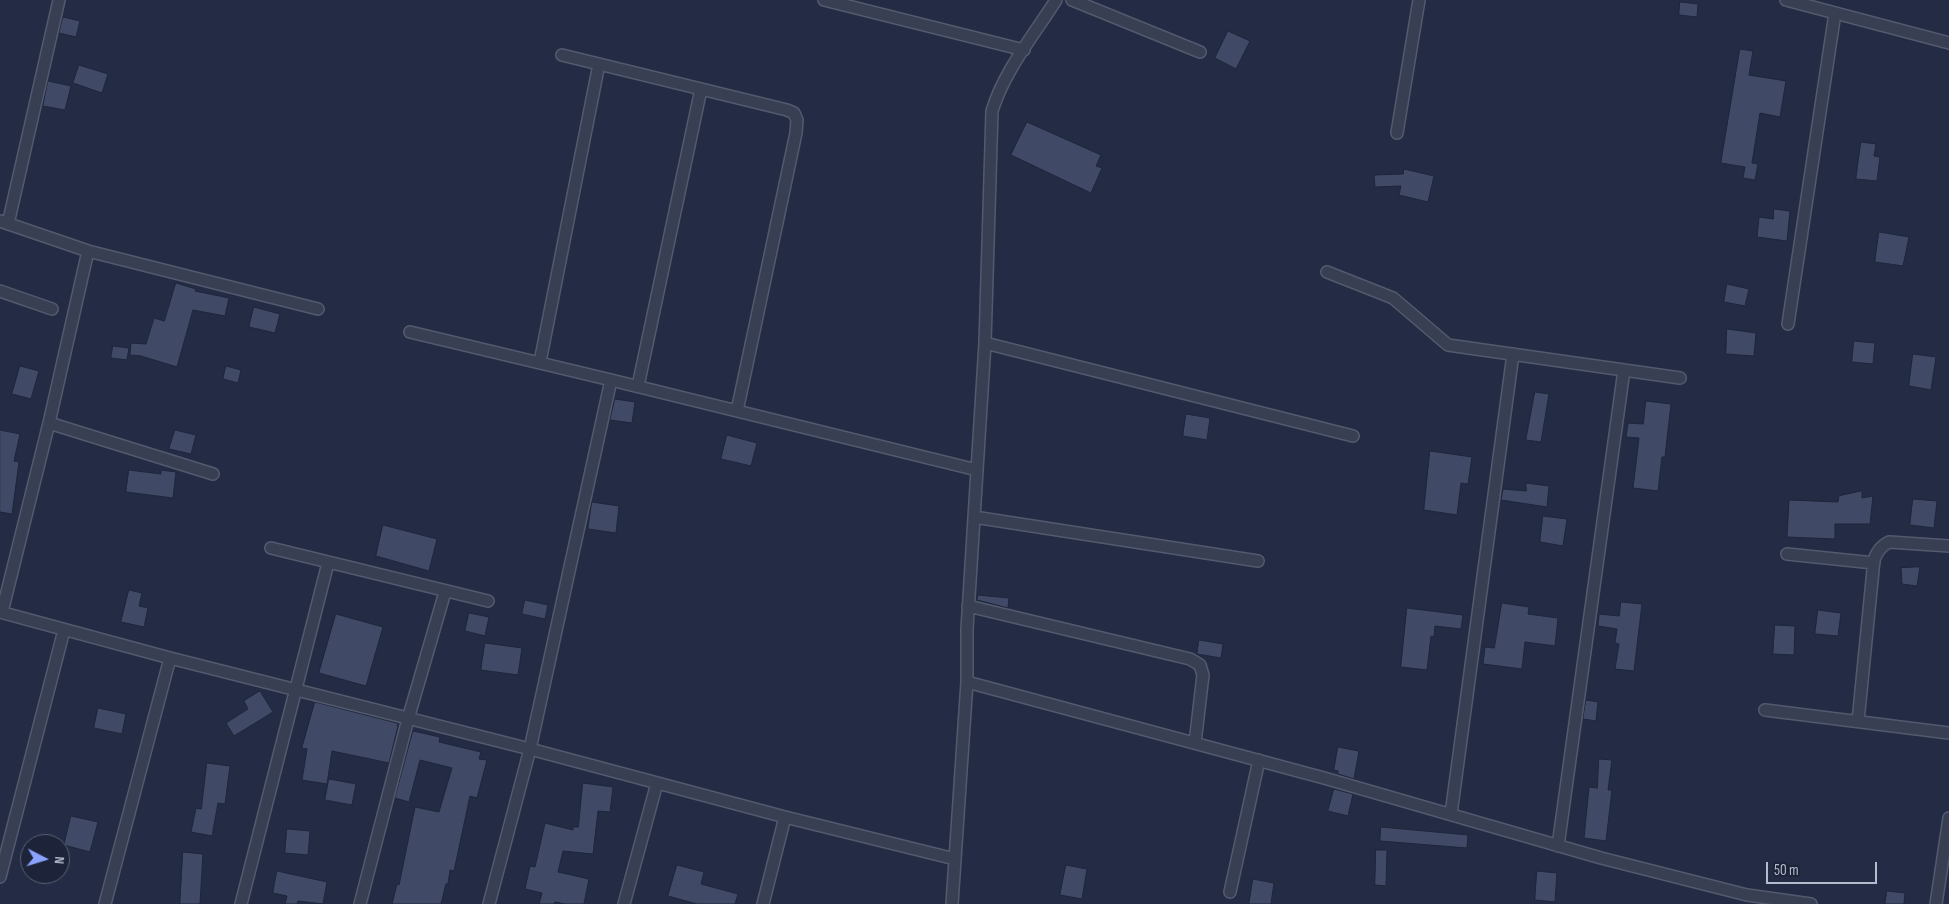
<!DOCTYPE html>
<style>
body{margin:0}
#map{position:relative;width:1949px;height:904px;overflow:hidden;background:#232c44;font-family:"Sofia Sans Condensed",sans-serif}
canvas{display:block}
.north{position:absolute;left:20px;top:834px;width:50px;height:50px;box-sizing:border-box;background:#1d2439;border:1px solid #5a6074;border-radius:50%;rotate:95deg;font-size:14px;font-weight:700;line-height:20px;text-align:center;color:#b5bbcd}
.north::after{content:'';display:block;margin:auto;width:18px;height:22px;background:#89a3ff;clip-path:polygon(50% 0,100% 100%,50% 72%,0 100%)}
.scale{position:absolute;left:1766px;top:862px;width:111px;height:22px;box-sizing:border-box;border:2px solid #b5bbcd;border-top:0;padding-left:6px;font-size:15px;line-height:18px;white-space:nowrap;color:#b5bbcd;-webkit-text-stroke:4px #1d2439;paint-order:stroke}
</style>
<div id="map">
<canvas width="1949" height="904"></canvas>
<div class="north">N</div>
<div class="scale">50 m</div>
</div>
<script>
const ctx = document.querySelector('canvas').getContext('2d');
ctx.lineJoin = 'round';
function paint(path, color) { ctx.fillStyle = color; ctx.fill(path, 'evenodd'); }
function strokePath(path, color, width, dash) { ctx.strokeStyle = color; ctx.lineWidth = width; ctx.lineCap = dash ? 'butt' : 'round'; ctx.setLineDash(dash || []); ctx.stroke(path); }
const building = new Path2D(`
 M1680,2L1698,4L1697,17L1679,15Z
 M63,17L80,21L76,37L59,33Z
 M1228,31L1250,41L1236,69L1215,58Z
 M1740,49L1753,51L1749,75L1786,81L1780,117L1760,113L1752,163L1758,164L1755,180L1743,178L1745,167L1721,163Z
 M79,65L108,74L102,93L73,83Z
 M48,81L71,86L65,110L43,106Z
 M1027,122L1101,155L1096,166L1102,168L1091,193L1011,155Z
 M1861,142L1876,144L1874,156L1880,157L1877,181L1856,179Z
 M1404,169L1434,176L1428,202L1399,195L1401,186L1375,187L1374,175L1403,174Z
 M1774,209L1790,211L1787,241L1757,237L1759,217L1773,219Z
 M1879,232L1909,237L1903,266L1875,262Z
 M176,283L196,289L195,291L229,298L225,316L193,310L177,367L141,356L130,355L131,343L146,344L154,318L164,321Z
 M1727,284L1749,289L1745,306L1724,302Z
 M254,307L280,314L275,333L249,327Z
 M1727,329L1756,333L1754,356L1726,354Z
 M1854,341L1875,343L1873,364L1852,362Z
 M113,346L129,348L127,360L111,358Z
 M1913,354L1936,357L1931,390L1909,386Z
 M20,366L39,371L31,399L12,394Z
 M226,366L241,370L238,383L223,379Z
 M1535,392L1549,394L1541,442L1526,440Z
 M615,399L635,402L632,423L610,420Z
 M1646,401L1671,404L1665,457H1662L1658,491L1633,488L1639,438L1626,437L1628,423L1643,424Z
 M1186,414L1210,418L1207,440L1183,436Z
 M0,430L20,434L14,461L19,462L12,514L0,512Z
 M175,430L196,435L191,454L169,449Z
 M727,435L757,443L751,466L721,459Z
 M1430,451L1472,457L1468,484L1461,483L1457,515L1424,510Z
 M129,470L161,474V470L176,472L173,498L126,492Z
 M1526,483L1549,486L1547,507L1501,500L1503,489L1526,491Z
 M1862,491V498L1873,496L1870,524H1835V539L1787,537L1789,500L1838,502L1839,496Z
 M1913,499L1937,501L1934,528L1910,525Z
 M592,502L619,506L616,533L588,529Z
 M1543,516L1567,519L1563,546L1540,542Z
 M383,525L437,539L429,571L376,556Z
 M1920,567L1917,586L1902,584L1901,568Z
 M129,590L142,593L139,606L148,608L144,627L121,622Z
 M978,595L1009,598L1008,608L977,600Z
 M525,600L548,605L545,619L522,614Z
 M1621,602L1642,604L1634,671L1615,669L1619,644L1615,643L1617,629L1598,626L1599,614L1619,616Z
 M1502,603L1529,607L1528,614L1558,618L1555,646L1525,642L1522,669L1483,664L1485,647L1494,648Z
 M1407,608L1463,615L1461,629L1435,626L1434,637L1431,636L1427,670L1401,667Z
 M1818,610L1841,613L1838,636L1815,634Z
 M469,613L489,617L485,636L465,631Z
 M336,614L383,627L366,686L319,673Z
 M1775,625L1795,626L1794,655L1773,654Z
 M1199,640L1223,644L1221,658L1197,654Z
 M485,643L522,648L518,675L481,670Z
 M260,691L273,712L234,736L226,723L248,709L244,701Z
 M1586,700L1598,702L1596,721L1583,719Z
 M315,702L397,723L398,726L389,763L332,751L327,784L302,780L307,749L302,748Z
 M98,708L126,714L122,734L94,728Z
 M413,731L440,737L439,742L481,752L479,759L487,760L477,798L470,796L454,871L450,870L448,884H446L441,904H392L397,884L399,885L415,807L439,812L452,768L420,760L409,802L395,798Z
 M1338,747L1359,751L1354,779L1338,774V771L1334,770Z
 M1599,759L1612,760L1608,790H1612L1606,841L1584,838L1589,787L1597,788Z
 M207,763L230,766L225,804L218,803L212,836L191,832L196,808L201,809Z
 M329,779L356,784L352,805L325,800Z
 M583,783L613,787L610,812L598,811L593,854L563,851L558,872L589,879L584,904H565L555,902L554,904H539L542,893L525,889L530,866L535,867L545,823L573,830V827H578Z
 M1334,789L1353,794L1348,816L1328,811Z
 M71,816L98,822L90,852L64,845Z
 M1381,827L1468,835L1467,848L1380,841Z
 M287,829L310,831L308,855L285,853Z
 M1376,850H1387L1386,886L1375,885Z
 M183,852L203,854L200,904H180Z
 M677,865L704,872L701,884L738,894L735,904H697L668,896Z
 M1066,865L1087,869L1082,899L1060,895Z
 M277,871L327,882L323,904L298,901L297,904H285L287,896L273,893Z
 M1537,871L1557,873L1555,902L1535,900Z
 M1253,879L1274,883L1271,904H1249Z
 M1887,891L1905,893L1904,904H1885Z`);
const minor = new Path2D(`
 M824,0L1024,50
 M1072,0L1200,52
 M1786,0L1949,43
 M562,55L787,110L794,113L797,120L796,133L737,411
 M1397,133L1419,0
 M0,221L88,251L49,423L2,612
 M8,224L59,0
 M88,251L318,309
 M1327,272L1393,298L1448,345L1680,378
 M0,291L52,309
 M1788,324L1835,13
 M410,332L611,380
 M985,343L1353,436
 M540,362L599,64
 M638,386L701,89
 M49,423L213,474
 M974,517L1258,561
 M271,548L488,601
 M1787,554L1874,563
 M968,606L1190,659L1200,665L1203,675L1195,743
 M0,612L170,658L530,749L785,817L955,859
 M967,682L1324,778L1601,858L1747,895L1811,904
 M1765,710L1949,733
 M1858,721L1874,560C1877,551 1881,546 1889,542L1949,546
 M1451,814L1513,354
 M1558,846L1624,370
 M0,877L64,630
 M1230,892L1259,760
 M105,904L170,658
 M241,904L328,563
 M360,904L408,719L445,592
 M489,904L530,749L611,380L977,470
 M624,904L657,783
 M763,904L785,817
 M952,904L967,682V629L985,343L992,111C1004,71 1034,35 1056,0
 M1936,904L1949,818`);
paint(building, '#404965');
strokePath(building, '#1f263b', 1);
strokePath(minor, '#535a6e', 14);
strokePath(minor, '#383f53', 11);
</script>
